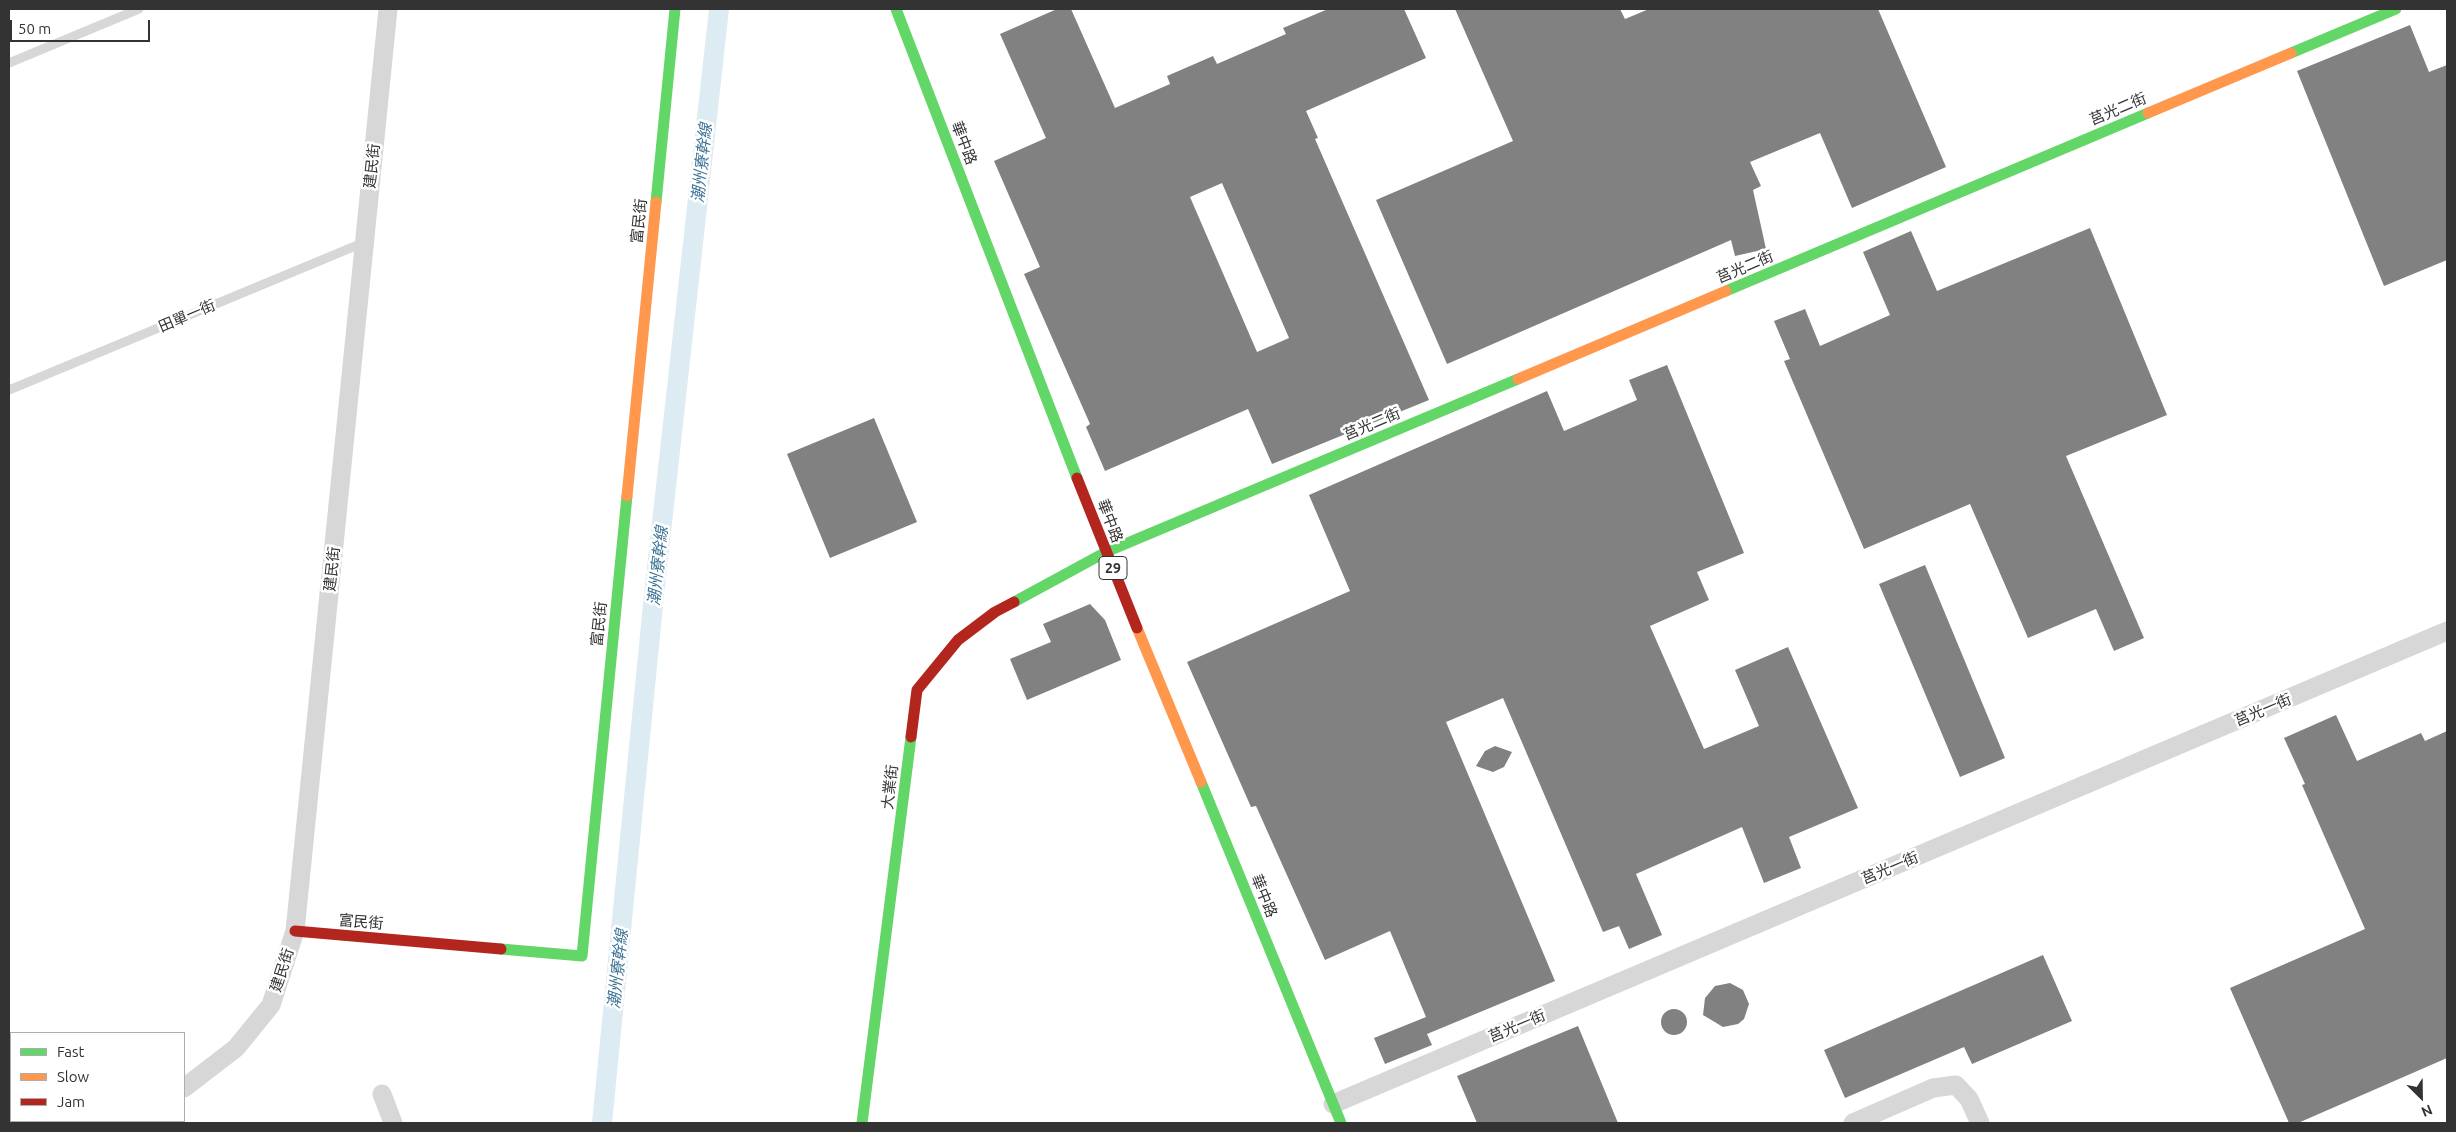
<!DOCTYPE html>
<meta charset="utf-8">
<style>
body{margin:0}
#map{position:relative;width:2456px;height:1132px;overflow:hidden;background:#fff;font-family:Ubuntu,sans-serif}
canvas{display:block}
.frame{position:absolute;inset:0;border:10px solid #333;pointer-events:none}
.legend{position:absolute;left:10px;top:1032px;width:175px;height:90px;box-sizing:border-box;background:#fff;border:1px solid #adadad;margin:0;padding:6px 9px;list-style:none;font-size:15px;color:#333}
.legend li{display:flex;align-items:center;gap:10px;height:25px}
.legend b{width:25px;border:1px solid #adadad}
.north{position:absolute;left:2396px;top:1072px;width:50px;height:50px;-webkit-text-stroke:4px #fff;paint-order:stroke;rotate:157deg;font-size:14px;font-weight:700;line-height:20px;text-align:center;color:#333}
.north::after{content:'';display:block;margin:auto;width:18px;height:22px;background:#333;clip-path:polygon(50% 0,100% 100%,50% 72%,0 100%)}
.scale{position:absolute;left:10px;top:20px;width:140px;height:22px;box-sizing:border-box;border:2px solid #333;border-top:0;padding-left:6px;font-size:15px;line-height:18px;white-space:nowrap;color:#333;-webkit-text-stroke:4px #fff;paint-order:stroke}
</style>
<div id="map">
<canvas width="2456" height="1132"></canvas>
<div class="frame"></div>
<ul class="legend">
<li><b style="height:6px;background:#63d668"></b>Fast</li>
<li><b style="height:6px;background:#ff974d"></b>Slow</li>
<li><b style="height:6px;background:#b3261e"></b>Jam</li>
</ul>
<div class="north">N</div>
<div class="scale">50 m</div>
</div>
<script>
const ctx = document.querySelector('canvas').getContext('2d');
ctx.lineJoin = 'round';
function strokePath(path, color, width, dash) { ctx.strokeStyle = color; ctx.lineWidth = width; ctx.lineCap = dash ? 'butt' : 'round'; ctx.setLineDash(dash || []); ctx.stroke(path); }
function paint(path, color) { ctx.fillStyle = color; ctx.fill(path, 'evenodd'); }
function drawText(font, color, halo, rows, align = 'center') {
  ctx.font = font + ' Ubuntu,"Noto Sans TC",sans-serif'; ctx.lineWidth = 5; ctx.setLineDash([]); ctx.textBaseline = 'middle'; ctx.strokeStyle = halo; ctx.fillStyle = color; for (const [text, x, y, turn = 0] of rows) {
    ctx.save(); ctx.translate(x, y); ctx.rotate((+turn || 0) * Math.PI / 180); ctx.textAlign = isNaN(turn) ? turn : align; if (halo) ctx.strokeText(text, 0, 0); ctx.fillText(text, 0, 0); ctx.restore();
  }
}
const canal = new Path2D(`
 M602,1123L654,595L719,9`);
const building = new Path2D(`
 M1057,9H1071L1115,108L1170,84L1167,76L1213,56L1217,64L1286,34L1283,28L1328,9H1404L1426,58L1306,111L1318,138L1315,139L1429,400L1272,464L1248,409L1105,471L1086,427L1090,424L1024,274L1040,267L994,161L1046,138L1000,34ZM1222,183L1289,338L1257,352L1190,197Z
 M1455,9H1620L1625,19L1649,9H1878L1946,167L1852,208L1820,133L1750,162L1761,186L1753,190L1766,249L1735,256L1731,240L1447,364L1376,200L1513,141Z
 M2410,25L2429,72L2447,65V260L2384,286L2297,71Z
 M2090,228L2167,415L2066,456L2144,638L2114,651L2096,609L2028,638L1970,504L1864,549L1784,361L1790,359L1774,321L1805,309L1820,346L1890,315L1863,252L1911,231L1937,291Z
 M1667,365L1744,553L1697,572L1709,600L1650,626L1704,749L1759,726L1735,670L1788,647L1858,808L1789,837L1801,868L1764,883L1742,827L1636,874L1662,935L1629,949L1619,926L1603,932L1503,698L1446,722L1555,981L1427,1034L1432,1045L1385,1064L1374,1038L1426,1017L1390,931L1325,960L1256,806L1251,807L1187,662L1350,591L1309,495L1547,391L1564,431L1637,400L1629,380Z
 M874,418L917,522L830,558L787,454Z
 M1925,565L2005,758L1960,777L1879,584Z
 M1090,604L1105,620L1121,660L1027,700L1010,659L1051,642L1043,624Z
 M2336,715L2357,761L2421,733L2425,741L2447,731V1058L2298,1123H2289L2230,988L2365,929L2302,785L2305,784L2284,738Z
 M1495,746L1512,752L1504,767L1493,772L1476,766L1485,751Z
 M2043,955L2072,1021L1972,1064L1964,1047L1845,1098L1824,1050Z
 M1730,983L1743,990L1749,1004L1744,1019L1738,1024L1723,1027L1703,1015L1705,998L1715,986Z
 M1661 1022a13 13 0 1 1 26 0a13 13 0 1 1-26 0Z
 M1578,1026L1618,1123H1477L1457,1076Z`);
const lane = new Path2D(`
 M9,63L139,9
 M9,390L365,242`);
const street = new Path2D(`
 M184,1088L236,1048L271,1005L295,931L388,9
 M382,1094L393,1123
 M1333,1104L2447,631
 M112,1123L117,1121
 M1853,1123L1933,1088L1956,1085L1969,1099L1980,1123`);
const fast = new Path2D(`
 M896,9L1077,478
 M2291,53L2396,9
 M656,202L675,9
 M1726,291L2148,113
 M1014,602L1106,552L1518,379
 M1201,782L1341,1123
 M501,949L582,956L627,496
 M862,1123L911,737`);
const slow = new Path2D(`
 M2148,113L2291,53
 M1518,379L1726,291
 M627,496L656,202
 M1137,628L1201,782`);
const jam = new Path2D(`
 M1077,478L1137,628
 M911,737L917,690L958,640L995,612L1014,602
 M295,931L501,949`);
const shields = [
 [1113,568,28]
];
const shieldNames = [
 ["29",1113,568]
];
const streetNames = [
 ["莒光二街",2118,109,-23],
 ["華中路",964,143,69],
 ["建民街",372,166,-84],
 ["富民街",639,221,-84],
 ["莒光二街",1745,267,-23],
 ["田單一街",187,316,-23],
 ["莒光二街",1372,424,-23],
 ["華中路",1110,521,69],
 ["建民街",332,569,-84],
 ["富民街",599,624,-84],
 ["莒光一街",2263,710,-23],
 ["大業街",890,787,-83],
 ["莒光一街",1890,868,-23],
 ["華中路",1264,896,68],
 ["富民街",361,922,5],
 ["建民街",282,970,-72],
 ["莒光一街",1517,1026,-23]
];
const waterNames = [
 ["潮州寮幹線",702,163,-84],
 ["潮州寮幹線",658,566,-84],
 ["潮州寮幹線",618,969,-84]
];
strokePath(canal, '#ddebf3', 20);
paint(building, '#818181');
strokePath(lane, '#d7d7d7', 9);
strokePath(street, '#d7d7d7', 19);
strokePath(fast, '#63d668', 11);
strokePath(slow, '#ff974d', 11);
strokePath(jam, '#b3261e', 11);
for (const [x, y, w] of shields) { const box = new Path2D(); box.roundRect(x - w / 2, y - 11.5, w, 23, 4); ctx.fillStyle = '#fff'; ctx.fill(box); strokePath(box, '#333', 1); }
drawText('bold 14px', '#333', null, shieldNames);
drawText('15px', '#333', '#fff', streetNames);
drawText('italic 16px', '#3f7597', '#fff', waterNames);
</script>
